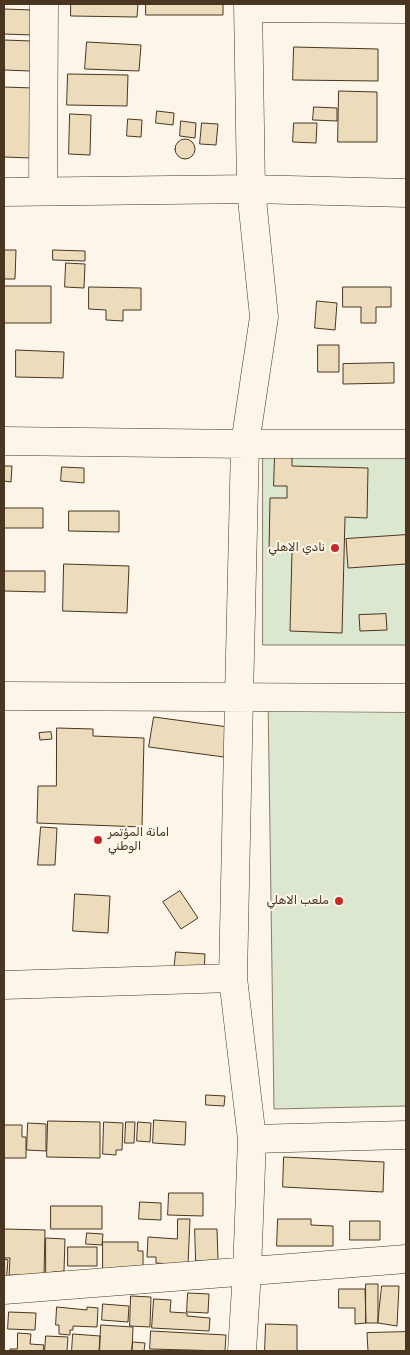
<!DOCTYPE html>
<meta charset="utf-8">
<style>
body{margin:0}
#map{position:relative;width:410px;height:1355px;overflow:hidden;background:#fbf6e9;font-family:Rubik,sans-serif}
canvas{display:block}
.frame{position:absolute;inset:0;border:5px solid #4a3520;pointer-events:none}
</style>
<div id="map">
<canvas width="410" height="1355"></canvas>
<div class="frame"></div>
</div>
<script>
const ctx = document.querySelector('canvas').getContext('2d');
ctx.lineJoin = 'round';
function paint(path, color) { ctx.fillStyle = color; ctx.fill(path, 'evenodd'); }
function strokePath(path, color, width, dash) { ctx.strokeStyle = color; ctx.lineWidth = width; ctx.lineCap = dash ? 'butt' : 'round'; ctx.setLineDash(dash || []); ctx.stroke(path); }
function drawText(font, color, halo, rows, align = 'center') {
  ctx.font = font + ' Rubik,Cairo,sans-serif'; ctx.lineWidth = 4; ctx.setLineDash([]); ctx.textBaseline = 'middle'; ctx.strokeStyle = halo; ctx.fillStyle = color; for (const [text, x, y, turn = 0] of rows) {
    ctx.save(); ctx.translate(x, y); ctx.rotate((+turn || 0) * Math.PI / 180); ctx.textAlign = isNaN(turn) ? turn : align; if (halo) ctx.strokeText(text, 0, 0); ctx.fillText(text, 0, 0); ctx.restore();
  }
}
const green = new Path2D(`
 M263,447L406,451V645H263Z
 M406,693V1106L274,1109L268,695Z`);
const building = new Path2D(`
 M71,4H138L137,17L71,16Z
 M146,4H223V15H146Z
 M4,9L33,10L32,35L4,34Z
 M4,40L32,41L30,71L4,70Z
 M87,42L141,45L139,71L85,69Z
 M294,47L378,49V81L293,80Z
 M68,74L128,75L127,106L67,105Z
 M4,87L33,88L31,158L4,157Z
 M339,91L377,92V142H338Z
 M314,107L337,108V121L313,120Z
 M157,111L174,113L173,125L156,123Z
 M70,114L91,115L90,155L69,154Z
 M128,119L142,120L141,137L127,136Z
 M181,121L196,123L195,138L180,136Z
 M202,123L218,124L216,145L200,144Z
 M294,123H317L316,143L293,142Z
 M175 149a10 10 0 1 1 20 0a10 10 0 1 1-20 0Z
 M4,250H16L15,279H4Z
 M53,250L85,251V261L53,260Z
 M66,263L85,264L84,288L65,287Z
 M4,286H51V323H4Z
 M89,287L141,288V310H123V321L106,320V310L89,309Z
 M343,287H391V307H376V323H361V307H343Z
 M317,301L337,303L335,330L315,328Z
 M318,345H339V372H318Z
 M16,350L64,352L63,378L16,377Z
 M394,363V383L343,384V364Z
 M275,454H292V466L368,468L367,518L345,517L342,633L290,631L292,552H269L270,498H287V486H274Z
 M4,466H12L11,482L4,481Z
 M62,467L84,468V483L61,481Z
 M4,508H43V528H4Z
 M69,511H119V532L69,531Z
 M406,535V564L348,568L346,539Z
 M64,564L129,566L127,613L63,611Z
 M4,571H45V592L4,591Z
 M386,614L387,630L360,631L359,615Z
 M154,717L228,727L224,757L149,747Z
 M57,728L93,729V736L144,738L142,827L37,823L38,786H56Z
 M51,732L52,739L40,740L39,733Z
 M41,827L57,828L55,865H38Z
 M180,891L198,918L181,929L163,902Z
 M75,894L110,896L108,933L73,931Z
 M176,952L205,954L204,973L174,971Z
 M206,1095L225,1096L224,1106L206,1105Z
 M154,1120L186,1122L185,1145L153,1143Z
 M48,1121L100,1122V1158L47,1157Z
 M104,1122L123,1123L122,1150H116V1155L103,1154Z
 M126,1122H135L134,1143H125Z
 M138,1122L151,1123L150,1142L137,1141Z
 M28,1123L46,1124V1151L27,1150Z
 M4,1125H22V1137H26V1158H4Z
 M284,1157L384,1162L383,1192L283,1187Z
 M169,1193H203V1216L168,1215Z
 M140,1202L161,1203V1220L139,1219Z
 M51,1206H102V1229H51Z
 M178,1219H190L188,1265L156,1263V1257H147L148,1237L177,1239Z
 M278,1219H311V1225L333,1226V1246H277Z
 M350,1221H380V1240H350Z
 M4,1229L45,1230L44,1276L9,1275L10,1258H4Z
 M195,1229H217L218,1260L196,1261Z
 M87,1233L103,1234L102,1245L86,1244Z
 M46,1238L65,1239L64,1271L46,1273Z
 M103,1242H138V1251H143V1267L103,1269Z
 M68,1247H97V1266H68Z
 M4,1259L8,1260L6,1284H4Z
 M366,1284H378V1323H366Z
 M382,1286H399L397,1326L378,1323Z
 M339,1289H365L366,1323L355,1324V1308H339Z
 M188,1293L209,1294L208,1313L187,1312Z
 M131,1296L151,1297L150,1327L130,1326Z
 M154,1299L171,1300L170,1312L187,1313V1316L210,1318L209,1331L152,1328Z
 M103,1304L129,1306L128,1322L102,1320Z
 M57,1307L87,1310V1307L98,1308L97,1327L73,1326V1330H70V1335L59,1334V1325H56Z
 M9,1312L36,1313L35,1330L8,1329Z
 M266,1324L297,1325V1351H265Z
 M101,1325L133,1327L132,1351H100Z
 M151,1331L226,1335L225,1351L150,1349Z
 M406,1332V1351H368L367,1333Z
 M18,1333L31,1334L30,1344L44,1345L43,1351H10V1349H17Z
 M73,1334L100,1336L99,1351H72Z
 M46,1336L68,1337L67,1351H45Z
 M133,1342L145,1343L144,1351H132Z`);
const minor = new Path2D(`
 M248,8L406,9
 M43,191L44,4
 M4,192L251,189L406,193
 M4,441L245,444H406
 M4,696L406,698
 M4,985L233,978
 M252,1139L406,1135
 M4,1290L406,1259
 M242,1351L247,1272L252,1139L233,978L239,698L245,444L264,317L251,189L248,4`);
const markers = [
 [335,548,5,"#c62828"],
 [98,840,5,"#c62828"],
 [339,901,5,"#c62828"]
];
const poiNames = [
 ["نادي الاهلي",325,548],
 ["امانة المؤتمر",108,833,"left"],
 ["الوطني",108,847,"left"],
 ["ملعب الاهلي",329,901]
];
paint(green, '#dce7d0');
strokePath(green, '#887966', 1);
paint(building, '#ecdcbc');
strokePath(building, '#4a3520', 1);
strokePath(minor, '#4a3520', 29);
strokePath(minor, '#fbf6e9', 28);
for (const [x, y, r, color] of markers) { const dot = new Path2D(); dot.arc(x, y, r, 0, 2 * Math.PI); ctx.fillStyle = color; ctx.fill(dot); strokePath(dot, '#fbf6e9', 2); }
drawText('12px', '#4a3520', '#fbf6e9', poiNames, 'right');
</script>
